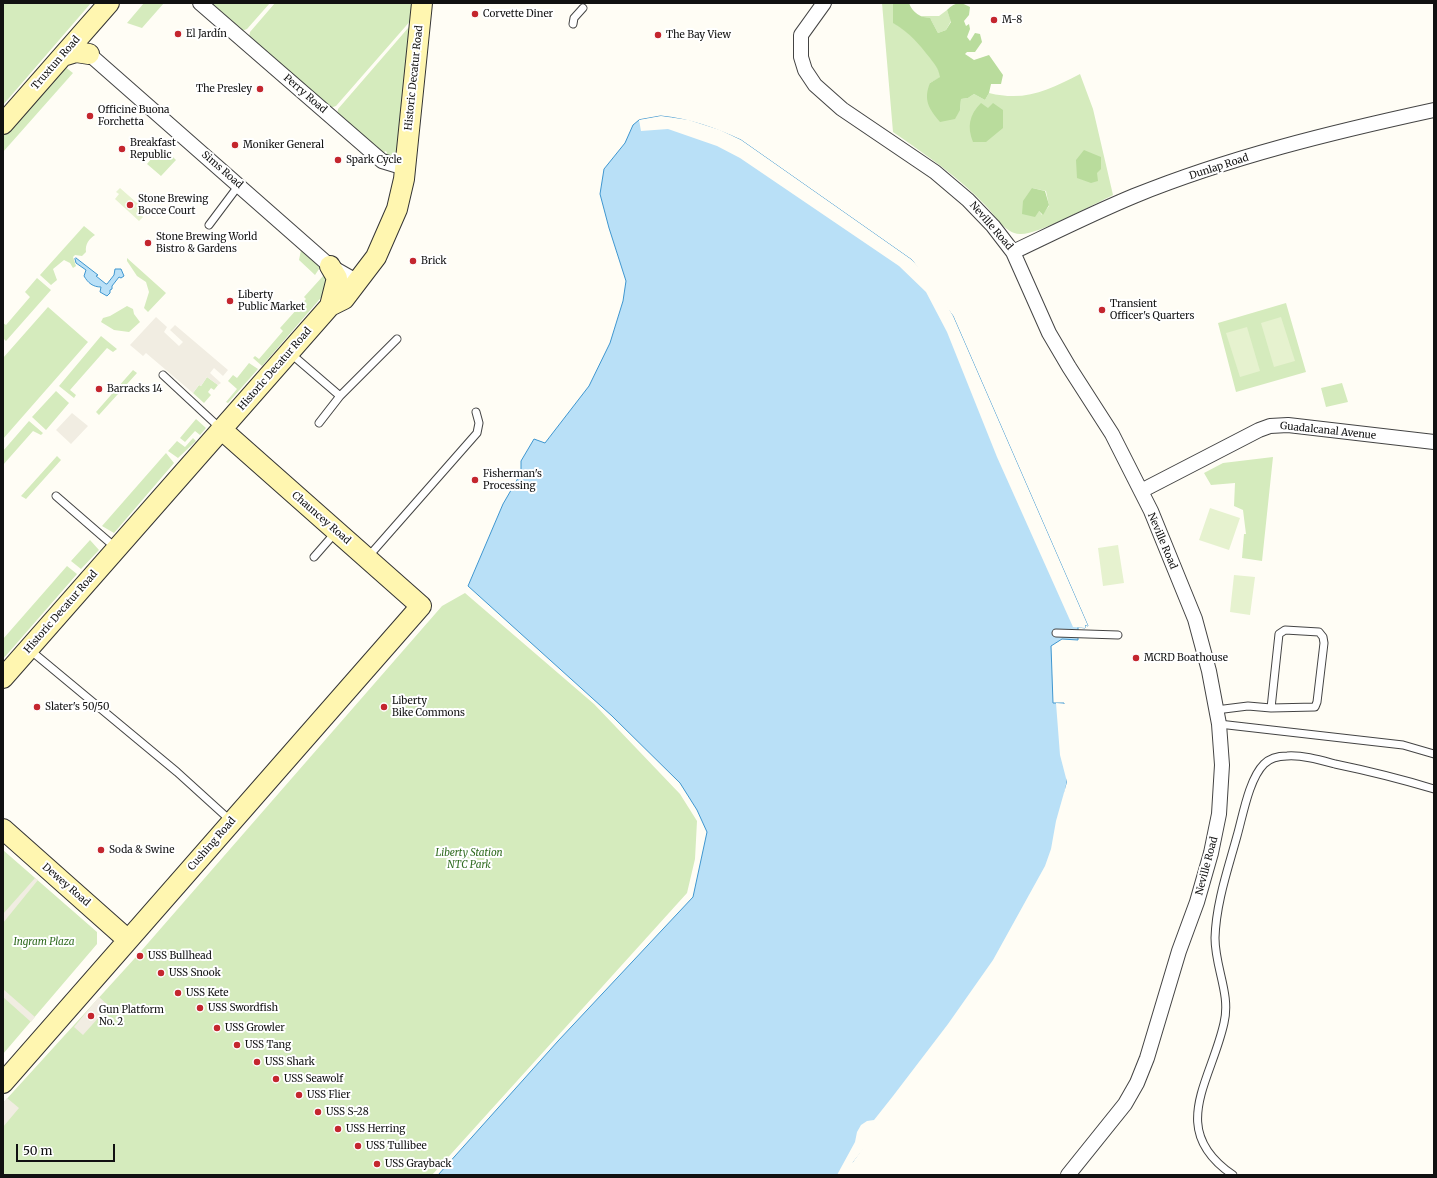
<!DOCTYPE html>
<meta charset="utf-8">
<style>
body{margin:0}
#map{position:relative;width:1437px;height:1178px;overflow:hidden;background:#fffdf5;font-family:Merriweather,serif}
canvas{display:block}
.frame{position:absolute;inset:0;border:4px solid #111;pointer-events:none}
.scale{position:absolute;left:16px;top:1144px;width:99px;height:18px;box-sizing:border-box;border:2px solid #111;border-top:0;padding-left:5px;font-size:12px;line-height:14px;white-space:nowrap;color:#111;-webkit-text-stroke:3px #fff;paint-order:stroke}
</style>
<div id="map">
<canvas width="1437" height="1178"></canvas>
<div class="frame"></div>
<div class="scale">50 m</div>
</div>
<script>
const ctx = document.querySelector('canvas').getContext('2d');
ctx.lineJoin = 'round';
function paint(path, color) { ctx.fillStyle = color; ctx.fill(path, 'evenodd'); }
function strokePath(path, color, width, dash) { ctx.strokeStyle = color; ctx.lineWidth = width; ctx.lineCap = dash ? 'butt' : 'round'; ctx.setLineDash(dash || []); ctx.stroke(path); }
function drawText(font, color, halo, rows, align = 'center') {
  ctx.font = font + ' Merriweather,serif'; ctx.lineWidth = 4; ctx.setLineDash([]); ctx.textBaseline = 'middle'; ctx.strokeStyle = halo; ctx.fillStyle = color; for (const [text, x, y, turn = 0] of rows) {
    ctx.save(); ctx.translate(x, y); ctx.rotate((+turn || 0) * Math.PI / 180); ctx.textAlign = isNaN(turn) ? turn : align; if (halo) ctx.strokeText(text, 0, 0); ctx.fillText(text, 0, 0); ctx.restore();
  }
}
const green = new Path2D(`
 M3,3H91L3,105Z
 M144,3H164L142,28L127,23Z
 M210,3H270L247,29L242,31Z
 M275,3H409L413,6L412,19L336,106L330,108L249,37L250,32Z
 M882,3H893L894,23C911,33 936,57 941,77L930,83L960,110L961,99L968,98L974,94L985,100L989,93C1026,102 1049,90 1080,74L1093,109L1113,195C1094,204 1038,235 1020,234C1004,233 996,216 986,206C959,177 926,155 893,132ZM1032,188L1046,191L1049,206L1042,215L1039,211Z
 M947,10L951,21L946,30L938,33L931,20L923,18L922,16H939Z
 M415,20L400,152L395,155H386L387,152L385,151L384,154L337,115L338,109Z
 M64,66L73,73L3,152V135Z
 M162,146L176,160L161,176L147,164Z
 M84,226L95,235C89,239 85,244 86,252L82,256L75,255L73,257L76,266L73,268L70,263L64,260L53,269L57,280L51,285L40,275Z
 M301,250L321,266L315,275L299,260Z
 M127,258L166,293L148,312L144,308L149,292L146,282L137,276L127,261Z
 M329,273L325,293L262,366L253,358L255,356L259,359L283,331L280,328L306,299L304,297L323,276Z
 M37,278L51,290L6,341L3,338V323L6,325L30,297L25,292Z
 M1286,303L1306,372L1236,392L1218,323Z
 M127,306L133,309L134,314L140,322L129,332L114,330L101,322L103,318L110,316Z
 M48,307L88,342L3,439V358Z
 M101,336L117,349L113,352L107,348L70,390L76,395L74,398L59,386Z
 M249,363L258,369L228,403L226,402L237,389L228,381L233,375L237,378Z
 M133,370L137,373L99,415L96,412Z
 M207,377L218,385L214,390L211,388L208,392L211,395L204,403L193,393L199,385L201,386Z
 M1342,383L1348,402L1326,407L1321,388Z
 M56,391L69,403L46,430L32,417Z
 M196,419L206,428L200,435L195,431L185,442L180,438Z
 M29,421L43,433L41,435L33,431L3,465V451Z
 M193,438L196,441L178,458L168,451L177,441L185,447Z
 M166,453L174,463L114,533L102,526Z
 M57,456L61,460L26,499L21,496Z
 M1273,457L1262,561L1242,558L1244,534H1246L1243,510L1234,506L1235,483L1211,485L1204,473L1223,463Z
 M90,540L99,550L81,569L71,561Z
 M67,566L77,574L3,659V639Z
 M465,593L594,704L680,794L697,821L695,859L687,893L432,1175H3V1103L135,958L442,606Z
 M3,850L97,932V944L3,1054Z`);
const forest = new Path2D(`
 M893,3H909C912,12 921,18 930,18L938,33L946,30L951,22L947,10C955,2 960,1 970,7L969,15L964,21L966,26L969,24L970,29L967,37L970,41L975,33L980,34L982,42L975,52H967L965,54L974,60L989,55L1003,75L1001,84H991L989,93L985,100L974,94L968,98L961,99L960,110L955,119L940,122C929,109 923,100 930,83L940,77C938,67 935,65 930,58C919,44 910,33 893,23Z
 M981,103L988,108L993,103L1003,110V128L986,142H973C967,127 969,115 981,103Z
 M1084,150L1101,157V169L1097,173L1098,181L1091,183L1077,178L1076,160Z
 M1032,188L1045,191L1049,205L1043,215L1039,211L1035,217L1022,214L1023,201Z`);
const pitch = new Path2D(`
 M120,188L145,210L141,215L143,217L139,221L115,199L119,194L116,192Z
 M1281,317L1295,361L1274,367L1261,323Z
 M1247,327L1260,371L1240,377L1226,333Z
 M1210,508L1240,518L1229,550L1199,540Z
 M1118,545L1124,583L1103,586L1098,548Z
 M1234,575L1255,577L1250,615L1230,612Z`);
const plaza = new Path2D(`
 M156,317L167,327L164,332L179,346L183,342L170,330L175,325L228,370L223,376L214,368L210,373L221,383L218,385L207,377L201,386L199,385L193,393L146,353L143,356L130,345Z
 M72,413L88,426L71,444L56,430Z
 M35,878L38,880L3,923V914Z
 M3,989L35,1017L31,1022L3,997Z
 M99,997L109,1006L83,1035L74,1027Z
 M7,1098L19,1108L3,1127V1103Z`);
const water = new Path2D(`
 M661,116C690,119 715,128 741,140L912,260L953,316L1088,626L1085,625V628L1078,627V640L1062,639L1051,646L1053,703H1064L1067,782L1053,855L1006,953L843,1175H438L558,1041L693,897L707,832L697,810L680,783L612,716L468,586L503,504L521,473V461L534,439L545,443L589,386L610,343L623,301L626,281L609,228L600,194L604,169L625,143L633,125L639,120Z
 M76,258L98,275L96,276L106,284H107L114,275L115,269H121L124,276L121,278L119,277L112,286V289L110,290V293L107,296L100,292L101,287C93,287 88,283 84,276L86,270L76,263L75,259Z`);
const pier = new Path2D(`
 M661,116L689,120L720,130L741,140L912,260L935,285L953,316L1088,626L1085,625V628L1073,627L997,457L947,332L926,292L899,266L740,158L717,146L668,129L641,131L639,120Z
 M1056,703L1066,704L1070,721L1069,782L1065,819L1055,856L1034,904L1008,954L909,1092L853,1162L852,1166L846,1175H837L855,1142L857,1132L861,1125L867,1121L874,1120L893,1096L948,1024L993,960L1045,866L1051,849L1056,821L1067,782L1060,755Z`);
const lane = new Path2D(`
 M573,24L574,18L583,8
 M209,225L239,185
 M290,353L340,396
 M163,375L220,428
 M319,423L340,396L397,339
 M56,496L116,548
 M314,557L335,533
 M368,557L477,433L479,423L476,412
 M1056,633L1118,635
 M30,650L177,772L231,821
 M1216,710L1248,706L1271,708L1315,707L1317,702L1324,643L1323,637L1319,632L1285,630L1279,634L1271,708
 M1219,724L1403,745L1434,754
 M1233,1175C1167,1130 1211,1082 1224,1023C1231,994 1215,968 1215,938C1216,903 1228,869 1237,836C1243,815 1249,779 1264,764C1270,758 1278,756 1287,756C1303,755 1320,760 1335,764C1369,771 1401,779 1434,789`);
const street = new Path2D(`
 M200,3L382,161L405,168
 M824,3L801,35V57L805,70L815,85L842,109L935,172L968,200L993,226L1013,252L1049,333L1069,367L1112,434L1151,511L1195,619L1209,671L1219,724L1222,765L1219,814L1211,853L1197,902L1179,951L1147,1058L1137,1083L1125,1104L1068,1175
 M89,54L330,266L358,282
 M1013,252C1053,233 1093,213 1134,196C1230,157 1333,132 1434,110
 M1141,491L1259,430L1270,426L1288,425L1434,442`);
const secondary = new Path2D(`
 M63,56L76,52L89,54
 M3,124L109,3
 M330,306L337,278L330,266
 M3,678L330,306L344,299L376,257L397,209L404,179L422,3
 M3,829L128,940
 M3,1083L421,606L221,429`);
const markers = [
 [475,14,4,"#c4262e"],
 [994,20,4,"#c4262e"],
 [178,34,4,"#c4262e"],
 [658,35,4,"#c4262e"],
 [260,89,4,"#c4262e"],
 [90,116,4,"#c4262e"],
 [235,145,4,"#c4262e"],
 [122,149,4,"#c4262e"],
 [338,160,4,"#c4262e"],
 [130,205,4,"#c4262e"],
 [148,243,4,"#c4262e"],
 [413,261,4,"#c4262e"],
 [230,301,4,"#c4262e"],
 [1102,310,4,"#c4262e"],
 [99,389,4,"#c4262e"],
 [475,480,4,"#c4262e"],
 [1136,658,4,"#c4262e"],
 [37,707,4,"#c4262e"],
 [384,707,4,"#c4262e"],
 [101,850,4,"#c4262e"],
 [140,956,4,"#c4262e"],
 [161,973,4,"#c4262e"],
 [178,993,4,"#c4262e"],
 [200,1008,4,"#c4262e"],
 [91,1016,4,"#c4262e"],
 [217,1028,4,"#c4262e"],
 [237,1045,4,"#c4262e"],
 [257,1062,4,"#c4262e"],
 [276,1079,4,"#c4262e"],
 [299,1095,4,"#c4262e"],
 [318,1112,4,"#c4262e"],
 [338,1129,4,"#c4262e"],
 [358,1146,4,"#c4262e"],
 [377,1164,4,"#c4262e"]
];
const poiNames = [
 ["Corvette Diner",483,14],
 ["M-8",1002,20],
 ["El Jardín",186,34],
 ["The Bay View",666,35],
 ["The Presley",252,89,"right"],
 ["Officine Buona",98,110],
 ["Forchetta",98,122],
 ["Breakfast",130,143],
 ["Republic",130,155],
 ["Moniker General",243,145],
 ["Spark Cycle",346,160],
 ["Stone Brewing",138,199],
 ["Bocce Court",138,211],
 ["Stone Brewing World",156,237],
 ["Bistro & Gardens",156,249],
 ["Brick",421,261],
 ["Liberty",238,295],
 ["Public Market",238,307],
 ["Transient",1110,304],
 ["Officer's Quarters",1110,316],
 ["Barracks 14",107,389],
 ["Fisherman's",483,474],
 ["Processing",483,486],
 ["MCRD Boathouse",1144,658],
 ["Liberty",392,701],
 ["Bike Commons",392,713],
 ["Slater's 50/50",45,707],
 ["Soda & Swine",109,850],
 ["USS Bullhead",148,956],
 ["USS Snook",169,973],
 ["USS Kete",186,993],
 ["USS Swordfish",208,1008],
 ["Gun Platform",99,1010],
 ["No. 2",99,1022],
 ["USS Growler",225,1028],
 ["USS Tang",245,1045],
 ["USS Shark",265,1062],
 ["USS Seawolf",284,1079],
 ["USS Flier",307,1095],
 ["USS S-28",326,1112],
 ["USS Herring",346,1129],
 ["USS Tullibee",366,1146],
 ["USS Grayback",385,1164]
];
const streetNames = [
 ["Truxtun Road",56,63,-49],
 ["Historic Decatur Road",414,78,-84],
 ["Perry Road",305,94,41],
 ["Dunlap Road",1219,167,-18],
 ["Sims Road",222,170,41],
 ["Neville Road",991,226,49],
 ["Historic Decatur Road",275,369,-49],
 ["Guadalcanal Avenue",1328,431,6],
 ["Chauncey Road",321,518,41],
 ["Neville Road",1162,541,67],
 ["Historic Decatur Road",61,612,-49],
 ["Cushing Road",212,844,-49],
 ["Neville Road",1207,866,-75],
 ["Dewey Road",66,885,41]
];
const parkNames = [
 ["Liberty Station",469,853],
 ["NTC Park",469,865],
 ["Ingram Plaza",44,942]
];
paint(green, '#d5ebbd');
paint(forest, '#b9dc9c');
paint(pitch, '#e6f2cf');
paint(plaza, '#f1ede2');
paint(water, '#b9e0f7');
strokePath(water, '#3f96cf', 1);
paint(pier, '#fffdf5');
strokePath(lane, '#444', 9);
strokePath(street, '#444', 16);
strokePath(secondary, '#333', 22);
strokePath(lane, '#fff', 7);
strokePath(street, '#fff', 14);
strokePath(secondary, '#fff6b0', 20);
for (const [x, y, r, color] of markers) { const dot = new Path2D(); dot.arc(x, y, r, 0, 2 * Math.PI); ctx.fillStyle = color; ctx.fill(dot); strokePath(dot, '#fff', 1.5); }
drawText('10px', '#111', '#fff', poiNames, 'left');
drawText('10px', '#111', '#fff', streetNames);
drawText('italic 10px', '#2f6b1f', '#fff', parkNames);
</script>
